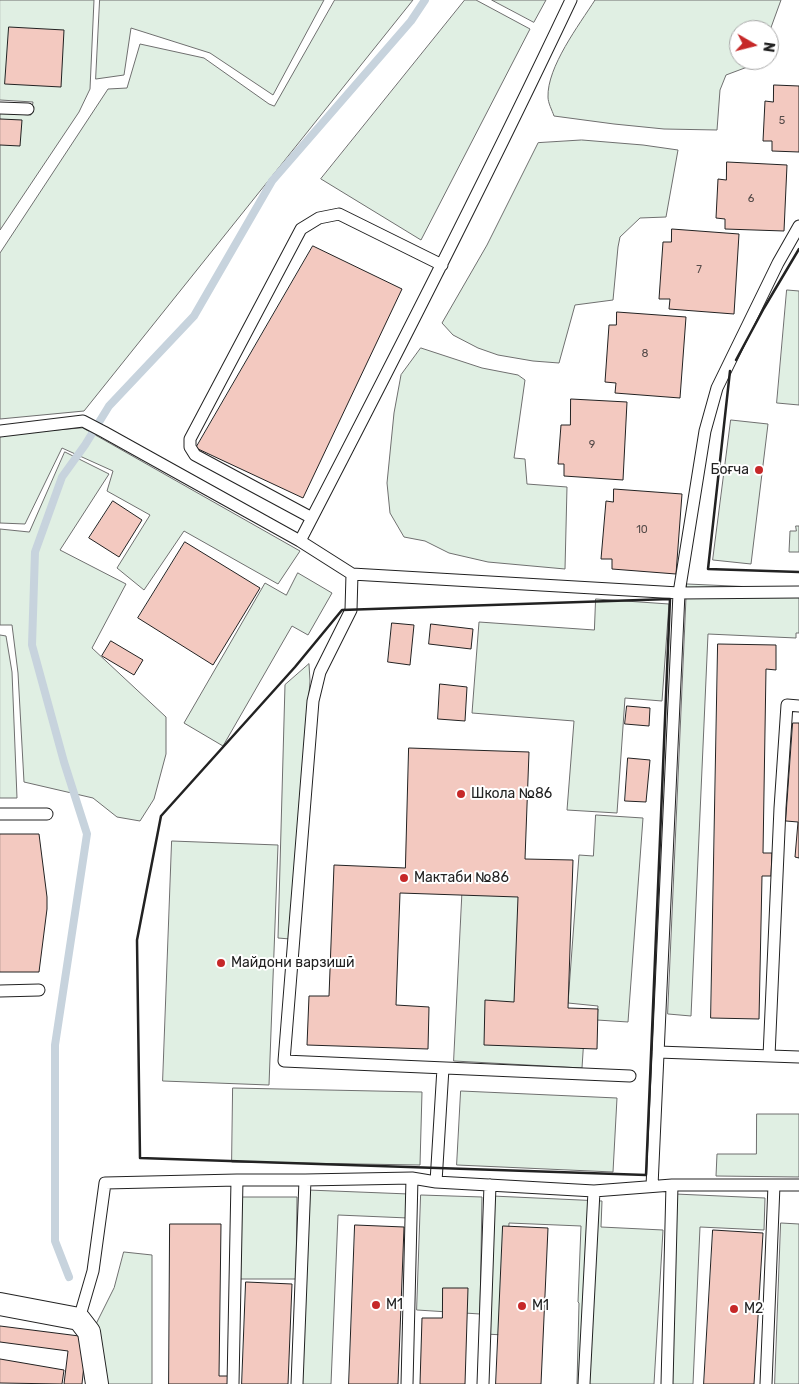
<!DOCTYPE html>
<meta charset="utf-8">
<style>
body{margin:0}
#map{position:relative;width:799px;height:1384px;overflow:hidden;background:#fff;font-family:Rubik,sans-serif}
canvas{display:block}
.north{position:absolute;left:729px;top:20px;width:50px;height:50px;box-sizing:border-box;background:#fff;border:1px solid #a7a7a7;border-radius:50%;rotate:98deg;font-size:14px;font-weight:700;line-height:20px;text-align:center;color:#222}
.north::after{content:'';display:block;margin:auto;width:18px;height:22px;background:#c62828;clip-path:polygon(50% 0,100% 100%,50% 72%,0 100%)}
</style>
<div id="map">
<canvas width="799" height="1384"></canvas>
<div class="north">N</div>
</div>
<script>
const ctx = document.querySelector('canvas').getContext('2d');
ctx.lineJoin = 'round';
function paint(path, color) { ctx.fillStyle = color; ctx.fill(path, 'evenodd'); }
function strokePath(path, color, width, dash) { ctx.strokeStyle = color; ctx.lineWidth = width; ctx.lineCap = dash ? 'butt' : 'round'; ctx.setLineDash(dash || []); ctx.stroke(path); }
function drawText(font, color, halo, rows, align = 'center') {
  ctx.font = font + ' Rubik,sans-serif'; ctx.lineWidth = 4; ctx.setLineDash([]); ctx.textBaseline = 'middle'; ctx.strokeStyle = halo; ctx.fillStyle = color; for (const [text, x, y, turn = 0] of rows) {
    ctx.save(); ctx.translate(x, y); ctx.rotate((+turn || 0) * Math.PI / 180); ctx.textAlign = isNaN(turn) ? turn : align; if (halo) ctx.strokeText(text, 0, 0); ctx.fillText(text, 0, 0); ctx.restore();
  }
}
const green = new Path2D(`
 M0,0H94L90,89L79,112L0,230V113L31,115L33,102L0,100Z
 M100,0H324L273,95L210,53L131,28L124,75L96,79Z
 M335,0H413L84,411L0,419V253L108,89L127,88L140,44L204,58L269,104L274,106Z
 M465,0H476L530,29L421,240L321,179Z
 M492,0H546L534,22Z
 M595,0H781L769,33V30H739V60H753L750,66L726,75L720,90L717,130L664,129L614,124L554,116C552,110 548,103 548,97C547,67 579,25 595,0Z
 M582,140L643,145L678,150L666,217L640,218L620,237L618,247L613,300L575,305L559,363L533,361L498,355L478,348L453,335L442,323L487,245L538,143Z
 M787,290L799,291V405L777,403Z
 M421,348L482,368L518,375L525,380L514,458L525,459L527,484L567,487L565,569L488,562L449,553L425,541L404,537L390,513L387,483L394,413L401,375Z
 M731,420L768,424L751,564L713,560Z
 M83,428L300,551L278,584L184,531L144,590L117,568L150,515L107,491L113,471L62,448L25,524L0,523V435Z
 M65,452L109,474L60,550L126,584L92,648L166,717V754L154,799L140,821L117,817L93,798L24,782L18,673L12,625H0V529L29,532Z
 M796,526H799V552H789L790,531H796Z
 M298,573L332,593L308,635L292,626L223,746L184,723L265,583L286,595Z
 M687,584L799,589V633H796V638L708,634L691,1016L668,1014Z
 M596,599L669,604L662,701L625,698L617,813L567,810L574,721L472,713L479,622L594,630Z
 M0,635L6,636L12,672L17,798H0Z
 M309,664L310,681L290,939L278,938L285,685Z
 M596,815L643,818L628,1022L597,1020L598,1006L568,1003L579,855L593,856Z
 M172,841L278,845L269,1085L163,1081Z
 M463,879L529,882L521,1033L584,1037L582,1068L454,1061Z
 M233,1088L422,1092L420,1165L232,1162Z
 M461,1091L617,1098L613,1172L457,1165Z
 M757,1114H799V1177L716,1176L717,1154H756Z
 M308,1190L409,1194L408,1218L338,1215L331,1384H300Z
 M675,1194L765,1198L764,1230L700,1227L693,1384H666Z
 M421,1195L482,1197L480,1314L417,1310Z
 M492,1196L602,1201L601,1227L663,1230L654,1384H577L579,1303L578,1302L581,1226L509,1223L504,1335L485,1334Z
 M240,1197H297L296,1279H238Z
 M781,1223L799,1224V1384H775Z
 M124,1252L152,1255V1384H104L92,1332L114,1288Z`);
const stream = new Path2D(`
 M69,1277L55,1241V1045L87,834L64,762L32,645L35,552L62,477L85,445L109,406L194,316L272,181L411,21L425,0`);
const building = new Path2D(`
 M9,27L64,30L61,87L5,84Z
 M774,85L799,86V152L772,151V141H763L765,101L773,102Z
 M0,119L22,120L20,146L0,145Z
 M727,162L787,165L784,231L725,229V219L716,218L718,179L726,180Z
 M672,229L739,234L734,314L669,309L670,299H659L663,242H671Z
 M313,246L402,289L303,498L196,448Z
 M617,312L686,317L680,398L615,393L616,383L605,382L609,325H616Z
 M571,399L627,402L623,480L564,476V464H558L561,425H570Z
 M614,489L682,494L676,574L612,569V559H601L606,501L613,502Z
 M113,501L142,520L119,557L89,538Z
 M185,542L260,588L213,665L138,618Z
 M392,623L414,625L410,665L388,662Z
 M431,624L473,629L471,649L429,644Z
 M111,641L143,660L134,675L102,656Z
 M718,644L776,645V670L766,669L763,853H772L771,876H762L759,1019L711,1018Z
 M440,684L467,687L465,721L438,719Z
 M627,706L650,708L649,726L625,724Z
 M793,723H799V858L795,857L798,822L786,821Z
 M409,748L529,752L525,859L573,860L568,1008L598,1009L597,1049L484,1045L485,1000L514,1002L518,897L400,893L396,1005L429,1007L428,1049L307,1045L309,996H329L334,865L405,868Z
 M628,758L650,760L646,802L625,801Z
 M0,834H39L47,897V909L39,972H0Z
 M170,1224H221L219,1376H228V1384H169Z
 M355,1225L404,1227L398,1384H349Z
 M503,1226L548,1228L541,1384H496Z
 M713,1230L763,1233L754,1384H704Z
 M246,1282L292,1284L288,1384H242Z
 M443,1288H468L465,1384H420L422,1318H442Z
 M0,1326L87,1337L82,1384H64L68,1351L0,1342Z
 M0,1359L64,1370L62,1384L0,1383Z`);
const service = new Path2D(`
 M0,108L28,109
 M0,431L83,421L104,432L300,541L352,574L679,593L799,592
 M312,518L195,455L190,447V439L301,229L319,218L339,214L442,265
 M300,541C393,362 485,182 571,0
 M352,574L351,610L320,672L313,701L284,1061L630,1076
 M0,814H47
 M0,991L39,990
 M658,1052L799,1057
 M769,1056L780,808L787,705L799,706
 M436,1182L443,1068
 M652,1186L679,593L705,431L717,388L778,263L799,226
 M79,1319L93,1271L105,1183L237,1180H305L412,1178L436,1182L594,1191L672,1185H799
 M233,1384L237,1180
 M297,1384L305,1180
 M407,1384L412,1178
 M483,1384L490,1185
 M584,1384L594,1191
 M667,1384L672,1185
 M766,1384L774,1185`);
const minor = new Path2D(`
 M0,1304L79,1319L89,1332L97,1384`);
const wall = new Path2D(`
 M736,360L764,308L799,249
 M730,371L708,569L799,572
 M670,599L646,1175L140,1158L137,940L161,816L295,667L342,610Z`);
const markers = [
 [759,470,5,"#c62828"],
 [461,794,5,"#c62828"],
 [404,878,5,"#c62828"],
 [221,963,5,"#c62828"],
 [376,1305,5,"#c62828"],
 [522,1306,5,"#c62828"],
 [734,1309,5,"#c62828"]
];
const numberNames = [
 ["5",782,121],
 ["6",751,199],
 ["7",699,270],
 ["8",645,354],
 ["9",592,445],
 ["10",642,530]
];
const poiNames = [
 ["Боғча",749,470,"right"],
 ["Школа №86",471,794],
 ["Мактаби №86",414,878],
 ["Майдони варзишӣ",231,963],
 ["М1",386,1305],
 ["M1",532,1306],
 ["М2",744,1309]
];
paint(green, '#e0efe3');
strokePath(green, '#6f6f6f', 1);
strokePath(stream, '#c7d3dd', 8);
paint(building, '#f3c9c0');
strokePath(building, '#222', 1);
strokePath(service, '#222', 13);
strokePath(minor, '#222', 24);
strokePath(service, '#fff', 11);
strokePath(minor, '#fff', 22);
strokePath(wall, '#222', 2.5);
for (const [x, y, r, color] of markers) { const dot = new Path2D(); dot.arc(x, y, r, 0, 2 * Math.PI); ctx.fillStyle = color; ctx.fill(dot); strokePath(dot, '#fff', 2); }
drawText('11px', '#564c4a', null, numberNames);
drawText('14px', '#222', '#fff', poiNames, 'left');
</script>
